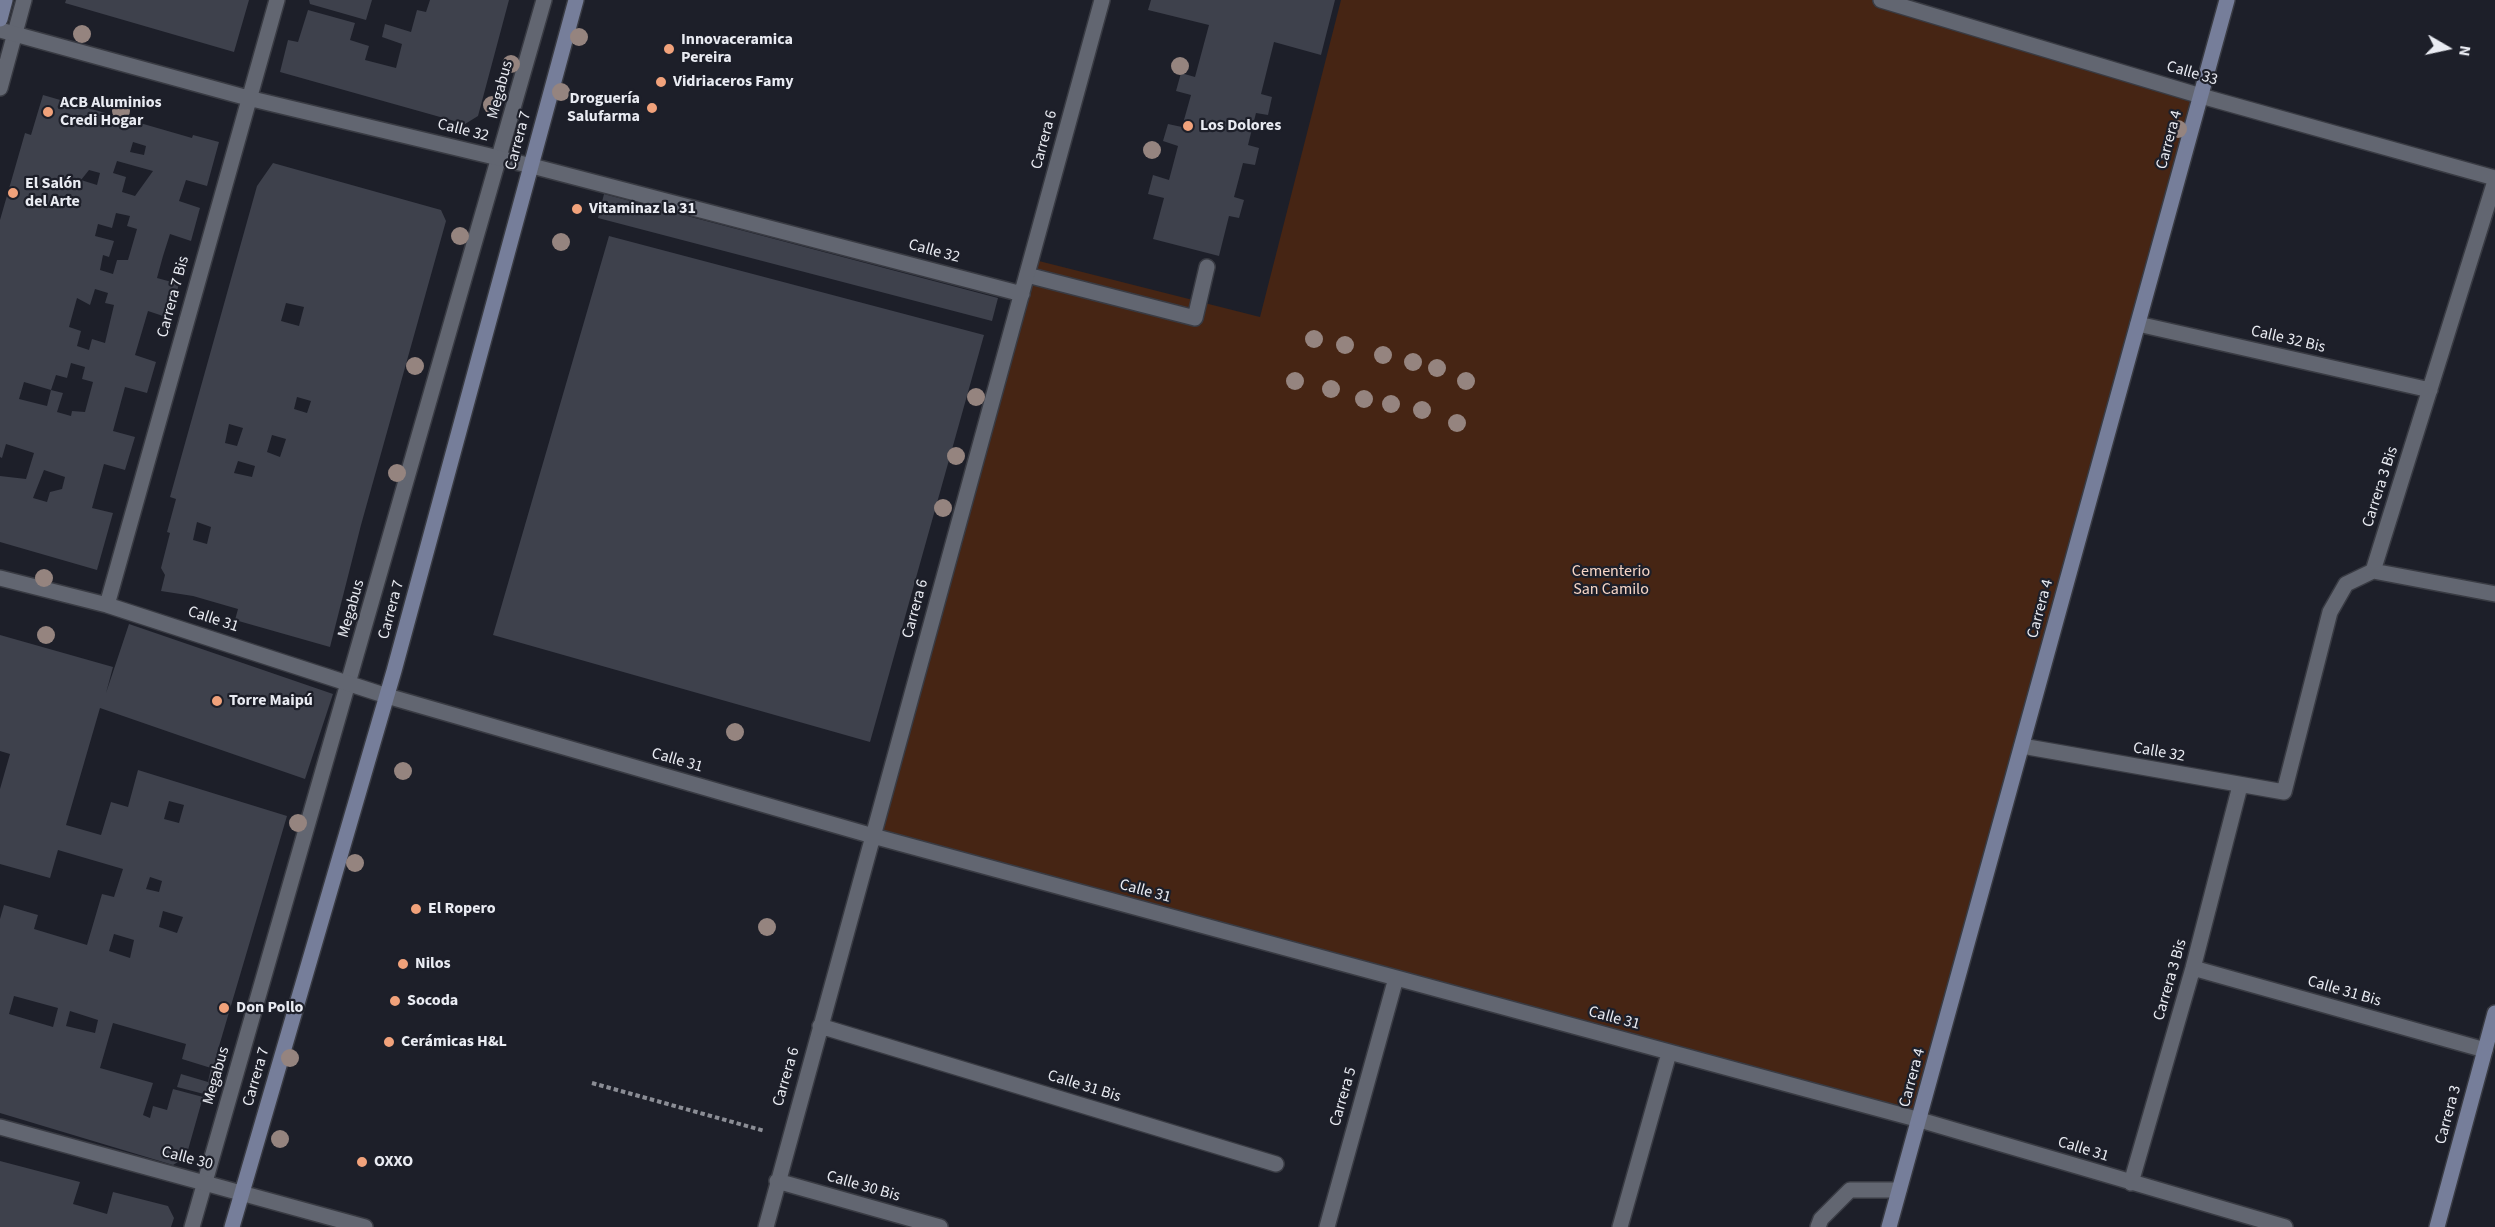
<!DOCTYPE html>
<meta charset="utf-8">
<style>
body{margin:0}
#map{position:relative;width:2495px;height:1227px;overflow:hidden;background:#1d1f29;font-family:"Source Sans 3",sans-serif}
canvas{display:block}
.north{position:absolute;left:2417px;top:18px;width:60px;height:60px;-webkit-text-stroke:4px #1d1f29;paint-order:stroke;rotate:99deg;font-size:16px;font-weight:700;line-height:24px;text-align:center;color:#e9ebf2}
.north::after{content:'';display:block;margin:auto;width:21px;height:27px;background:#e9ebf2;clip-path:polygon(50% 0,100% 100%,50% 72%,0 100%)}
</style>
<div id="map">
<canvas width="2495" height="1227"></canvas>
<div class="north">N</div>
</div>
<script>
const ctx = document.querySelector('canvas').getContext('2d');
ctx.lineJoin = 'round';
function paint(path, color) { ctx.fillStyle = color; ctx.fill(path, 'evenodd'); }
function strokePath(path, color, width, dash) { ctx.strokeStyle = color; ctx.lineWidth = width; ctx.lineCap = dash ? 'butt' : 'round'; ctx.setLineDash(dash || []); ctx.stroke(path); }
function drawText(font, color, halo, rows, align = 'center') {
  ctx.font = font + ' "Source Sans 3",sans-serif'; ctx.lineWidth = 4.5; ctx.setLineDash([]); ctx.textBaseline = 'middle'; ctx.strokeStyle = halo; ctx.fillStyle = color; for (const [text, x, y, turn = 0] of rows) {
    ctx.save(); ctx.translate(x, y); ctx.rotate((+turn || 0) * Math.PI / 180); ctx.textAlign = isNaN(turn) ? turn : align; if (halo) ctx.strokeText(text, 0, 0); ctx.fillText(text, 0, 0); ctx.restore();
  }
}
const green = new Path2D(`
 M1341,0H1881L2201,96L1920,1120L873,836L1031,259L1260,317Z`);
const building = new Path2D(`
 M66,0H249L234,52L65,3Z
 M309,0H372L366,20L310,4Z
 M430,0H509L478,116L465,124L280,72L288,40L298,42L308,10L355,23L350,40L369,46L365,60L396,68L402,44L382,37L385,24L411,32L417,10L426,12Z
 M1151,0H1335L1321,55L1274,42L1261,94L1272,97L1268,115L1256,113L1248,145L1259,148L1255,165L1243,163L1234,197L1244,200L1239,218L1229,216L1219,256L1153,239L1164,198L1148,194L1153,175L1169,180L1178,146L1163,141L1168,124L1182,127L1191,95L1176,91L1181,73L1195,77L1209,25L1148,10Z
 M43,95L192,138L193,135L219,142L207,186L186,180L179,201L200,208L191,241L170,234L163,256L157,278L179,284L169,318L148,311L135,355L156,362L147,393L125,387L113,431L135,437L125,470L104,464L92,508L113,513L97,570L0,542V476L26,479L34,453L6,444L2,458L0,457V220L25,133L31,135ZM133,142L146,146L144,155L130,152ZM117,161L153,171L135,196L122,192L126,177L113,173ZM89,170L100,173L97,185L81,180ZM116,213L130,216L127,226L137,229L128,260H117L113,274L100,270L103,255L109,257L114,241L95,236L98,224L112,228ZM95,289L108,293L105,303L114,305L105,343L92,339L89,350L77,346L81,331L69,327L77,298L90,305ZM71,363L85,367L82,379L93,382L85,412L72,411L71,416L57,412L63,393L51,390L47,406L19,399L24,382L51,390L56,375L67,378ZM44,470L65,477L62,489L50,492L47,502L33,498Z
 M273,163L441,210L446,221L361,525L330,647L235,620L238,609L193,596L161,591L165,575L161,568L170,533L167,532L176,499L170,497L257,186ZM286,303L304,307L299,326L281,321ZM297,397L311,401L307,413L294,409ZM229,424L243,428L237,446L225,443ZM272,435L286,439L280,457L267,452ZM238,461L255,466L252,477L234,473ZM197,522L211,527L207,544L193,540Z
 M604,194L998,298L992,321L598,218Z
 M609,236L984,335L870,742L493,635Z
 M129,624L333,694L305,779L100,708L66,825L101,835L111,802L128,807L138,770L287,816L217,1053L223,1055L210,1100L203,1097L186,1157L173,1165L0,1113V919L4,905L38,915L34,929L87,945L102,894L114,897L123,869L58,850L50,878L0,864V789L10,754L0,751V635L113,667L106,693ZM169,801L184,805L179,823L164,819ZM150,877L162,881L159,892L146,889ZM163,911L183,917L177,933L159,927ZM114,934L134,940L130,958L109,951ZM14,996L58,1008L53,1027L9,1014ZM70,1011L98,1020L95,1033L66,1026ZM113,1023L186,1044L182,1059L211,1068L208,1082L181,1074L177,1087L204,1094L203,1097L173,1089L167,1110L153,1106L150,1118L143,1115L153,1083L100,1068Z
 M0,1161L80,1182L73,1204L107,1214L113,1192L168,1206L174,1218L171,1227H0Z`);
const path = new Path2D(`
 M592,1083L765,1131`);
const lane = new Path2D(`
 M0,88L24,0
 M1027,275L1195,318L1207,267
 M192,1227L544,0`);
const street = new Path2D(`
 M1881,0L2201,96L2495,178
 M0,30L248,98L532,166L1022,294
 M2138,324L2430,390
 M2373,571L2495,594
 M0,578L107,605L387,696L873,836L1920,1120L2285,1227
 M107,605L277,0
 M2022,746L2284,792L2330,612L2346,584L2373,571L2495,181
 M2193,968L2485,1050
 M820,1026L1276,1164
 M0,1127L365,1227
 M777,1181L940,1227
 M2131,1183L2193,968L2240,786
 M766,1227L1102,0
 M1327,1227L1396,978
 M1620,1227L1669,1053
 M1818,1227L1821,1219L1850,1190H1899`);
const secondary = new Path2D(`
 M0,19L5,0
 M232,1227L394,671L576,0
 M1889,1227L2227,0
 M2437,1227L2495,1013`);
const trees = [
 [82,34],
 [579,37],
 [511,64],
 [1180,66],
 [561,92],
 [492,105],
 [121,111],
 [2178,129],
 [1152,150],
 [460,236],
 [561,242],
 [1314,339],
 [1345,345],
 [1383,355],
 [1413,362],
 [415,366],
 [1437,368],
 [1295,381],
 [1466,381],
 [1331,389],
 [976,397],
 [1364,399],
 [1391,404],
 [1422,410],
 [1457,423],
 [956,456],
 [397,473],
 [943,508],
 [44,578],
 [46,635],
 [735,732],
 [403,771],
 [298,823],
 [355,863],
 [767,927],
 [290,1058],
 [280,1139]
];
const markers = [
 [669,49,6,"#f1a27b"],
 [661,82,6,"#f1a27b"],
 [652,108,6,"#f1a27b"],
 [48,112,6,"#f1a27b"],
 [1188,126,6,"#f1a27b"],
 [13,193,6,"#f1a27b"],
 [577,209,6,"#f1a27b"],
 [217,701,6,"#f1a27b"],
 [416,909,6,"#f1a27b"],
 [403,964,6,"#f1a27b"],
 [395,1001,6,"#f1a27b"],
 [224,1008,6,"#f1a27b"],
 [389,1042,6,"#f1a27b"],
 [362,1162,6,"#f1a27b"]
];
const poiNames = [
 ["Innovaceramica",681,40],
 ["Pereira",681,58],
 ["Vidriaceros Famy",673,82],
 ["Droguería",640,99,"right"],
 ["Salufarma",640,117,"right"],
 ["ACB Aluminios",60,103],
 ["Credi Hogar",60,121],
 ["Los Dolores",1200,126],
 ["El Salón",25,184],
 ["del Arte",25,202],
 ["Vitaminaz la 31",589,209],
 ["Torre Maipú",229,701],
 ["El Ropero",428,909],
 ["Nilos",415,964],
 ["Socoda",407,1001],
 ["Don Pollo",236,1008],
 ["Cerámicas H&L",401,1042],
 ["OXXO",374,1162]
];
const streetNames = [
 ["Calle 33",2192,74,16],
 ["Megabus",501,90,-75],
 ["Calle 32",463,131,14],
 ["Carrera 6",1045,140,-75],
 ["Carrera 4",2170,140,-75],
 ["Carrera 7",519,141,-75],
 ["Calle 32",934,252,15],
 ["Carrera 7 Bis",174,297,-75],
 ["Calle 32 Bis",2288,340,13],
 ["Carrera 3 Bis",2381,487,-72],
 ["Megabus",352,609,-74],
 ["Carrera 6",916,609,-75],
 ["Carrera 4",2041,609,-75],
 ["Carrera 7",392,610,-75],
 ["Calle 31",213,620,18],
 ["Calle 32",2159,753,10],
 ["Calle 31",677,761,16],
 ["Calle 31",1145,892,15],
 ["Carrera 3 Bis",2171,980,-74],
 ["Calle 31 Bis",2344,992,16],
 ["Calle 31",1614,1019,15],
 ["Megabus",217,1076,-74],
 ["Carrera 7",257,1077,-74],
 ["Carrera 6",787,1077,-74],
 ["Carrera 4",1913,1078,-75],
 ["Calle 31 Bis",1084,1087,17],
 ["Carrera 5",1344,1097,-74],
 ["Carrera 3",2449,1115,-75],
 ["Calle 31",2083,1150,17],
 ["Calle 30",187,1159,15],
 ["Calle 30 Bis",863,1187,16]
];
const parkNames = [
 ["Cementerio",1611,572],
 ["San Camilo",1611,590]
];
paint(green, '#462514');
paint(building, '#3e414c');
strokePath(lane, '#393b43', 18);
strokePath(street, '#393b43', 18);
strokePath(secondary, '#393b43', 18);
strokePath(path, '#8b8d95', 4, [4.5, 3]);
strokePath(lane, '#626671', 15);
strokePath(street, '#626671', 15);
strokePath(secondary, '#767e9a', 15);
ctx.fillStyle = '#95847f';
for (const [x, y] of trees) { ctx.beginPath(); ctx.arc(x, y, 9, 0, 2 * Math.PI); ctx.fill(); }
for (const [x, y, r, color] of markers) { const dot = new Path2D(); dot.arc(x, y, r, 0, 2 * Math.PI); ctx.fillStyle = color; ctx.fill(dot); strokePath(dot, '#1d1f29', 2); }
drawText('bold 16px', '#e9ebf2', '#1d1f29', poiNames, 'left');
drawText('16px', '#e9ebf2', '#1d1f29', streetNames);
drawText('16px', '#f7d6c6', '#1d1f29', parkNames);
</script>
